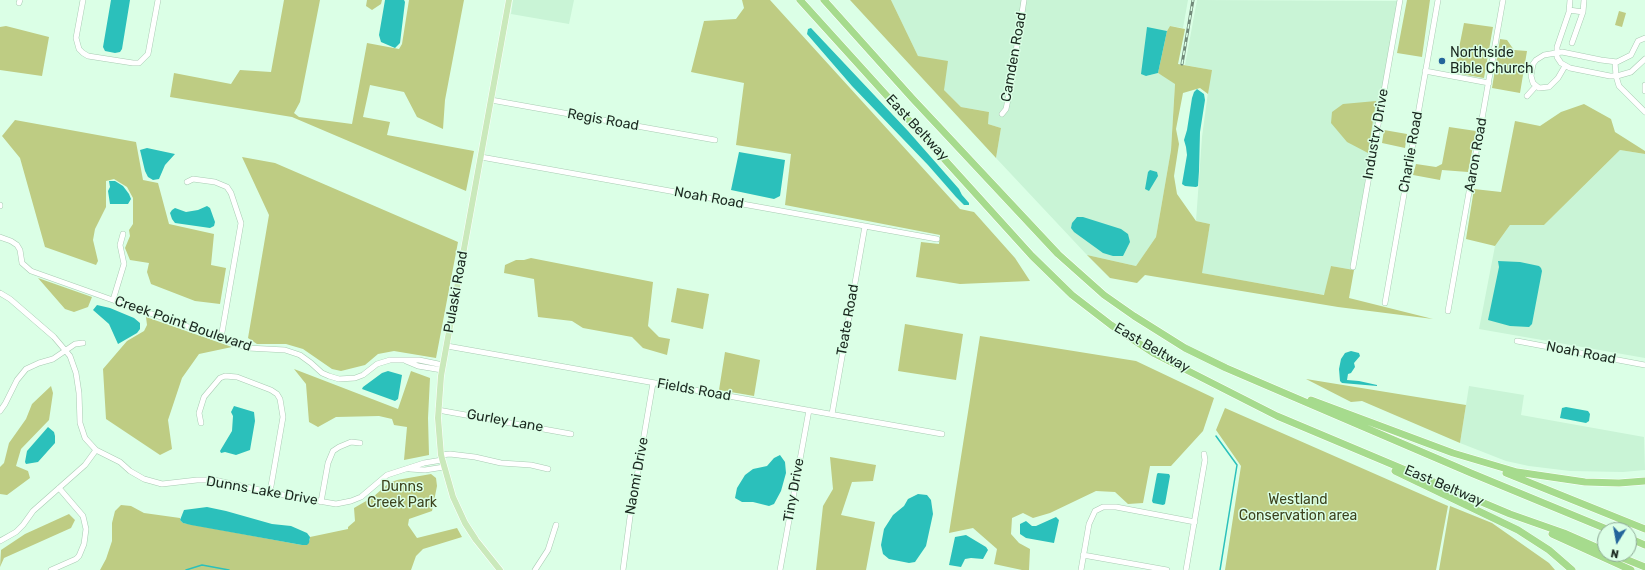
<!DOCTYPE html>
<html>
<head>
<meta charset="utf-8">
<style>
  body { margin:0 }
  #map { position:relative; width:1645px; height:570px; overflow:hidden; background:#dbffe6; font-family:Rubik,sans-serif }
  canvas { display:block }
  .north { position:absolute; left:1597px; top:522px; width:40px; height:40px; box-sizing:border-box; background:#dbffe6; border:1px solid #8ea996; border-radius:50%; rotate:191deg; font-size:11px; font-weight:700; line-height:16px; text-align:center; color:#1a281f }
  .north::after { content:''; display:block; margin:auto; width:14px; height:18px; background:#24659b; clip-path:polygon(50% 0,100% 100%,50% 72%,0 100%) }
</style>
</head>
<body>
<div id="map">
<canvas width="1645" height="570"></canvas>
<div class="north">N</div>
</div>
<script>
const context = document.querySelector('canvas').getContext('2d');
context.lineJoin = 'round';
function fillPath(path, color) { context.fillStyle = color; context.fill(path, 'evenodd'); }
const shape = rows => new Path2D(rows.map(r => 'M' + r).join(''));
function stroke(path, color, width, dash) { context.strokeStyle = color; context.lineWidth = width; context.lineCap = dash ? 'butt' : 'round'; context.setLineDash(dash || []); context.stroke(path); }
function label(font, color, halo, rows, align = 'center') {
  context.font = font + ' Rubik,sans-serif'; context.lineWidth = 3; context.setLineDash([]); context.textBaseline = 'middle'; context.strokeStyle = halo; context.fillStyle = color; for (const [text, x, y, turn = 0] of rows) {
    context.save(); context.translate(x, y); context.rotate((+turn || 0) * Math.PI / 180); context.textAlign = isNaN(turn) ? turn : align; if (halo) context.strokeText(text, 0, 0); context.fillText(text, 0, 0); context.restore();
  }
}
fillPath(shape([
  [513,0,574,0,569,24,511,14],
  [891,0,1188,0,1183,28,1170,26,1167,31,1147,28,1147,76,1158,73,1175,83,1171,150,1156,237,1136,266,1087,255,996,158,1001,128,988,124,989,112,961,107,944,90,918,56],
  [1197,0,1395,1,1402,0,1354,270,1331,266,1325,295,1201,273,1210,224,1196,221,1202,137,1211,70,1185,65],
  [1620,150,1645,154,1645,358,1479,329,1495,246,1510,225,1544,225],
  [1469,386,1524,395,1521,415,1644,437,1645,470,1623,472,1570,471,1529,466,1506,461,1460,443]
]), '#c9f4d6');
fillPath(shape([
  [284,0,320,0,300,102,294,113,299,117,352,124,367,43,399,49,402,44,409,0,464,0,445,100,443,129,417,117,404,92,370,85,363,117,390,122,387,135,474,151,466,191,292,117,170,97,174,73,231,84,240,70,271,72],
  [367,0,382,0,381,4,372,10,366,6],
  [742,0,770,0,960,209,974,212,1015,258,1030,281,960,284,916,277,921,242,939,244,940,235,785,205,791,154,736,145,744,83,691,72,704,21,736,19,744,8],
  [850,0,891,0,918,56,948,61,944,90,961,107,989,112,988,124,1001,128,996,158],
  [1407,0,1430,0,1422,57,1397,53],
  [1619,11,1626,13,1622,27,1615,25],
  [1464,23,1493,27,1484,78,1454,73],
  [6,26,49,37,42,76,0,70,0,27],
  [1170,26,1185,29,1178,64,1212,70,1208,94,1200,88,1183,93,1176,129,1179,144,1174,176,1177,194,1196,221,1210,224,1202,273,1324,295,1331,266,1354,270,1349,298,1433,319,1338,307,1145,275,1137,283,1110,278,1087,255,1136,266,1156,237,1171,150,1175,84,1158,73,1167,31],
  [1500,39,1507,40,1514,50,1527,51,1520,93,1492,88],
  [1376,101,1368,153,1347,142,1331,123,1332,112,1343,104],
  [1584,104,1611,119,1615,132,1645,151,1645,154,1620,150,1544,225,1510,225,1495,246,1466,239,1474,189,1501,192,1515,121,1540,126,1561,112],
  [15,120,136,142,143,180,158,183,169,224,214,234,211,265,226,268,220,304,195,301,151,284,147,272,149,263,130,260,125,248,130,236,129,230,133,224,133,198,127,187,114,179,106,181,106,207,95,229,93,240,98,261,96,265,45,247,20,158,2,136],
  [1449,127,1476,131,1468,172,1442,170,1440,180,1413,175,1416,164,1436,167,1442,164],
  [1384,130,1407,134,1405,148,1382,143],
  [242,157,275,163,458,242,436,358,394,351,378,354,365,365,341,371,332,369,303,349,286,344,257,344,248,338,269,215],
  [531,258,653,282,648,326,659,337,670,339,667,355,643,348,632,337,583,328,572,321,538,317,534,279,504,273,505,265,516,260,524,260],
  [38,278,92,297,88,307,74,312,65,309],
  [677,288,709,294,703,329,671,322],
  [146,317,232,347,199,354,182,378,168,420,172,449,160,455,106,419,103,369,127,341,144,331,147,325],
  [905,324,963,334,956,380,898,371],
  [980,336,1136,361,1214,398,1203,431,1171,466,1150,466,1143,503,1128,504,1115,492,1096,491,1050,513,1033,518,1023,513,1012,518,1011,534,1019,543,1030,549,1029,570,1022,570,994,564,997,549,973,528,949,533],
  [725,352,760,360,754,396,719,390],
  [294,369,398,409,411,371,430,378,428,418,429,455,404,460,407,427,394,425,392,419,379,416,336,417,318,427,309,422,306,384],
  [1306,379,1466,405,1460,443,1362,401,1351,402],
  [51,386,53,393,49,420,21,449,16,466,28,471,30,478,7,495,0,494,0,467,4,463,9,443,26,419,32,404],
  [1225,408,1448,506,1436,570,1225,570,1241,466,1216,430],
  [830,457,876,465,873,481,852,482,841,515,875,522,866,570,816,570,823,506,833,489],
  [431,474,436,478,437,486,432,511,409,519,408,525,417,538,457,528,462,537,423,549,416,556,411,570,100,570,106,559,112,541,112,523,115,511,121,505,131,506,144,513,180,518,180,520,183,523,302,545,310,540,310,537,348,529,348,527,355,521,354,508,373,497,389,483,397,480],
  [1450,506,1492,523,1549,563,1555,570,1439,570],
  [69,514,75,520,71,528,4,558,0,567,1,550,25,534]
]), '#becc83');
fillPath(shape([
  [111,0,130,0,122,49,120,52,115,53,105,51,103,47],
  [385,0,404,0,405,2,400,43,395,48,381,42,379,35],
  [1147,27,1167,31,1158,73,1146,76,1141,74],
  [811,28,908,131,959,189,962,195,969,203,969,205,964,205,956,197,928,165,852,86,807,34,808,29],
  [1197,89,1204,94,1205,100,1200,132,1199,171,1198,186,1196,187,1185,186,1182,184,1187,155,1186,147,1184,140,1187,130,1192,98,1194,92],
  [147,148,175,154,165,165,159,179,153,180,148,177,145,171,140,150],
  [739,152,785,160,780,196,774,199,731,190],
  [1150,170,1157,172,1158,176,1149,191,1145,189,1148,172],
  [109,181,115,181,123,186,129,194,131,199,128,204,110,204,108,191,110,187],
  [207,206,210,208,215,222,214,226,210,228,175,223,172,219,170,213,172,210,175,208,186,212,198,210],
  [1077,217,1083,217,1121,229,1128,234,1130,242,1123,256,1113,256,1103,253,1074,232,1071,228,1072,223],
  [1498,261,1520,262,1539,266,1541,268,1542,271,1532,324,1529,327,1510,326,1488,320,1499,267],
  [97,305,110,308,134,318,140,323,140,329,137,333,118,344,109,324,93,310],
  [1351,351,1359,353,1360,356,1354,363,1355,367,1351,373,1348,374,1347,380,1359,381,1377,385,1377,386,1342,383,1340,381,1339,369,1341,359,1345,353],
  [388,371,402,375,398,399,395,401,362,389,363,387,382,373],
  [234,406,254,412,255,421,250,450,236,455,225,452,221,453,220,451,232,431,233,416,231,412],
  [1566,407,1588,411,1590,414,1589,421,1586,423,1560,418,1562,408],
  [48,427,54,432,55,436,55,443,38,462,26,464,25,462,27,451],
  [780,455,785,462,786,473,781,491,774,504,769,506,753,502,742,502,735,498,737,488,745,475,753,469,767,466,774,458],
  [1158,473,1169,474,1170,476,1165,504,1163,505,1153,503,1152,501,1157,474],
  [918,494,927,495,931,500,933,514,926,546,915,562,909,563,889,559,883,554,881,545,884,529,893,515,904,506,908,499],
  [207,507,226,511,272,524,291,526,307,533,310,537,309,543,307,545,302,545,191,525,183,523,180,520,184,510],
  [1056,517,1059,520,1054,543,1026,538,1020,534,1020,524,1026,521,1032,526,1036,526],
  [966,535,986,547,988,550,983,559,971,558,965,559,961,567,949,565,955,537]
]), '#2bc0bb');
stroke(shape([
  [1216,436,1237,465,1220,570],
  [186,570,202,565,229,570]
]), '#2bc0bb', 1.5);
const minor = shape([
  [83,0,76,38,79,49,83,53,88,56,133,63,139,63,148,54,158,0],
  [1570,0,1569,12,1557,47,1557,57,1561,63,1570,68,1610,76,1617,76,1631,72,1645,59],
  [19,3,20,0],
  [1569,10,1583,12],
  [1572,43,1583,12,1584,0],
  [1615,62,1616,76,1619,86,1645,112],
  [1565,66,1558,78,1549,87,1539,88,1533,83,1531,76,1533,64,1536,60,1544,55,1562,52,1601,60,1617,62,1631,55,1638,41,1645,38],
  [1425,71,1489,83],
  [1645,85,1645,91],
  [1527,96,1536,86],
  [491,100,715,140],
  [1002,114,1006,109,1010,90,1024,0],
  [481,157,937,239],
  [187,182,193,179,215,182,227,187,231,193,241,223,221,338],
  [0,205,0,206],
  [0,237,11,241,17,245,20,250,22,263,31,271,248,348,285,350,300,355,311,363,322,373,329,376,339,379,355,378,363,375,377,364,390,360,419,360,443,365],
  [1353,267,1400,0],
  [0,293,10,299,54,337,70,356,76,373,79,393,80,423,85,438,96,450,120,462,130,471,144,479,162,484,197,480,214,480,278,494,336,504,351,501,361,497,387,475,424,463,442,460],
  [113,300,124,264,120,245,123,234],
  [1385,303,1438,0],
  [1448,311,1503,0],
  [1517,341,1645,365],
  [447,346,942,434],
  [406,361,418,366,442,370],
  [438,410,571,434],
  [0,411,5,404,17,380,26,369,39,363,53,359,75,344,83,343],
  [832,414,865,226],
  [201,423,199,413,204,397,220,378,225,376,237,377,271,390,277,394,280,399,283,417,270,492],
  [441,455,450,454,475,457,501,463,531,465,548,469],
  [410,469,425,470,444,467],
  [321,502,328,463,333,451,339,447,351,442,360,443],
  [0,541,16,532,23,525,33,511,85,465,96,450],
  [1083,555,1167,570],
  [51,570,76,559,79,556,84,544,86,529,83,516,59,488],
  [535,570,548,550,556,525],
  [623,570,630,517,653,383],
  [780,570,809,410],
  [1081,570,1089,524,1095,511,1103,507,1116,507,1195,522],
  [1186,570,1205,460,1204,454]
]);
const major = shape([
  [500,570,476,540,465,523,453,497,441,455,438,418,441,376,509,0]
]);
const highway = shape([
  [800,0,1032,256,1072,295,1111,325,1155,354,1277,416,1510,514,1564,533,1605,551],
  [824,0,912,98,1058,254,1104,295,1134,316,1185,348,1226,368,1471,473,1609,530],
  [1311,400,1453,453,1517,472,1585,482,1619,483,1645,481],
  [1395,471,1518,530,1549,550,1572,570],
  [1506,473,1645,529],
  [1552,534,1631,570],
  [1629,538,1645,545],
  [1613,554,1645,567]
]);
stroke(minor, '#a9cbb3', 6);
stroke(major, '#fff', 7);
stroke(highway, '#fff', 8);
stroke(minor, '#fff', 5);
stroke(major, '#cae9bb', 6);
stroke(highway, '#a6db8d', 7);
const rail = shape([
  [1182,64,1193,0]
]);
stroke(rail, '#718979', 3);
stroke(rail, '#dbffe6', 1.5, [4.5]);
for (const [x, y, r, color] of [
  [1442,61,4,"#24659b"]
]) { const dot = new Path2D(); dot.arc(x, y, r, 0, 2 * Math.PI); context.fillStyle = color; context.fill(dot); stroke(dot, '#dbffe6', 1.5); }
label('14px', '#1a281f', '#dbffe6', [
  ["Northside",1450,53],
  ["Bible Church",1450,69]
], 'left');
label('14px', '#1a281f', '#dbffe6', [
  ["Camden Road",1014,57,-80],
  ["Regis Road",603,120,10],
  ["East Beltway",917,128,47],
  ["Industry Drive",1376,134,-80],
  ["Charlie Road",1411,152,-80],
  ["Aaron Road",1476,155,-80],
  ["Noah Road",709,198,10],
  ["Pulaski Road",456,292,-80],
  ["Teate Road",848,320,-80],
  ["Creek Point Boulevard",183,324,19],
  ["East Beltway",1152,348,30],
  ["Noah Road",1581,353,11],
  ["Fields Road",694,390,10],
  ["Gurley Lane",505,421,10],
  ["Naomi Drive",637,476,-80],
  ["East Beltway",1444,486,23],
  ["Tiny Drive",794,490,-80],
  ["Dunns Lake Drive",262,491,10]
]);
label('14px', '#3c421c', '#dbffe6', [
  ["Dunns",402,487],
  ["Creek Park",402,503],
  ["Westland",1298,500],
  ["Conservation area",1298,516]
]);
</script>
</body>
</html>
